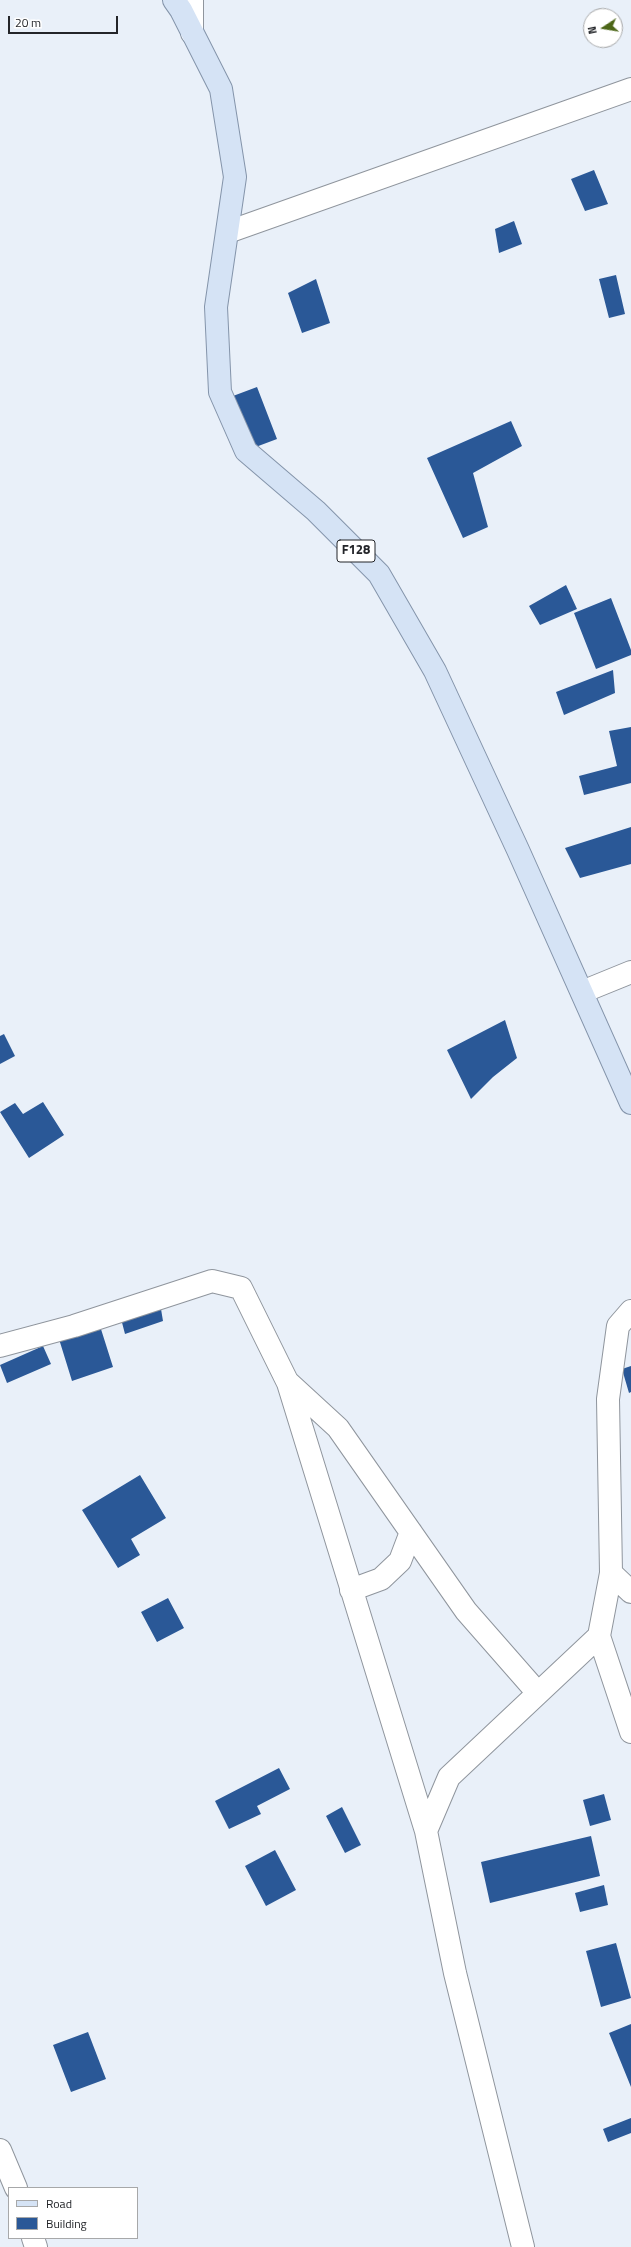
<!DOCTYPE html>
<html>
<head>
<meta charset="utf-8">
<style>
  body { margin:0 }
  #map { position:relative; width:631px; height:2247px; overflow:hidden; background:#e9f0f9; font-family:"Titillium Web",sans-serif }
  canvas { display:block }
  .legend { position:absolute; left:8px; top:2187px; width:130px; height:52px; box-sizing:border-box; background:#fff; border:1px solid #a7a8a9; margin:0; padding:5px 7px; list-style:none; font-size:12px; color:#232529 }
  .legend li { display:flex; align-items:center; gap:8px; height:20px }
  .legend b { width:20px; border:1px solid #a7a8a9 }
  .north { position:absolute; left:583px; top:8px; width:40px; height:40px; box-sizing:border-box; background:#fff; border:1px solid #a7a8a9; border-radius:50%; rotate:258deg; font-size:11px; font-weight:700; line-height:16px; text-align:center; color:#232529 }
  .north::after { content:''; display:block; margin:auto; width:14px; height:18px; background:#4c6618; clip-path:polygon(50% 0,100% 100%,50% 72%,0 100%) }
  .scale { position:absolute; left:8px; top:16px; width:110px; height:18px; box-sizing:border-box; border:2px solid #232529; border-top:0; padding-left:5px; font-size:12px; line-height:14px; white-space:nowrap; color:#232529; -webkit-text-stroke:3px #fff; paint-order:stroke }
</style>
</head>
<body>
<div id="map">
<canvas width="631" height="2247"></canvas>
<ul class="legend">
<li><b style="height:5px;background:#d5e3f5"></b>Road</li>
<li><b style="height:11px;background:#2a5897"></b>Building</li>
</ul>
<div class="north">N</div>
<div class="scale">20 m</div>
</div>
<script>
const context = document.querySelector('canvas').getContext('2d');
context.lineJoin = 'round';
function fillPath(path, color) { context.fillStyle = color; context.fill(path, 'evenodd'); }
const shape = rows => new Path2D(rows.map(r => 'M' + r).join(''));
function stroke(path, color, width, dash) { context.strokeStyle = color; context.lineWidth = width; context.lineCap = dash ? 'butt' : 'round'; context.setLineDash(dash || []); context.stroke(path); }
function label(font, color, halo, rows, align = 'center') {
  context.font = font + ' "Titillium Web",sans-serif'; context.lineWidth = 4; context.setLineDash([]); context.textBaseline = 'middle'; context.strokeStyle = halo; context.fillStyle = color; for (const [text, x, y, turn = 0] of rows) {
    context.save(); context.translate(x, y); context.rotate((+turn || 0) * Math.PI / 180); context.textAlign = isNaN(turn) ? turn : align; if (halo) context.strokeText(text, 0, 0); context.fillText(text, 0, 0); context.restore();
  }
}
fillPath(shape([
  [594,170,608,204,585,211,571,179],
  [514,221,522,244,499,253,495,229],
  [616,275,625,314,609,318,599,279],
  [316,279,330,323,302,333,288,293],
  [257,387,277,439,253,448,233,396],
  [511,421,522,446,473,473,488,527,463,538,427,458],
  [566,585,577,609,540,625,529,606],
  [611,598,631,650,631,655,596,669,574,613],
  [613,670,615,693,564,715,556,692],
  [631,727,631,783,584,795,579,776,617,766,609,731],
  [631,827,631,864,580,878,565,848],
  [505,1020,517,1058,493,1077,471,1099,447,1050],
  [4,1034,15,1056,0,1064,0,1036],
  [43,1102,64,1135,29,1158,0,1112,15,1103,23,1114],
  [159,1297,163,1321,125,1334,119,1311],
  [100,1326,113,1367,72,1381,59,1339],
  [43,1346,51,1364,7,1383,0,1365],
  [631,1366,631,1392,629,1393,622,1369],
  [140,1475,166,1518,131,1539,140,1555,118,1568,82,1510],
  [168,1598,184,1628,157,1642,141,1612],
  [279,1768,290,1789,257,1806,261,1814,229,1829,215,1801],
  [604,1794,611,1820,590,1826,583,1800],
  [342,1807,361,1845,345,1853,326,1816],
  [591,1836,600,1876,490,1903,481,1862],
  [275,1850,296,1890,266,1906,245,1866],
  [604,1885,608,1905,580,1912,575,1893],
  [616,1943,631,1998,601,2007,586,1951],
  [631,2024,631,2087,609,2033],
  [88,2032,106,2079,71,2092,53,2045],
  [631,2118,631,2133,608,2142,603,2129]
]), '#2a5897');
const minor = shape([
  [192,33,192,0],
  [228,232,631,89],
  [582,992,631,972],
  [631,1311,618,1326,608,1399,611,1573,599,1636,631,1732],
  [0,1346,74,1326,212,1281,241,1288,288,1383,426,1831],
  [289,1383,338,1428,466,1611,537,1692],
  [611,1573,631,1592],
  [351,1590,381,1579,400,1561,411,1532],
  [0,2150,16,2188],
  [33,2238,36,2247],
  [523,2247,455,1973,426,1831,449,1777,599,1636]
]);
const primary = shape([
  [174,0,181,10,221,89,235,177,216,307,220,392,246,451,316,511,379,574,435,671,518,850,631,1103]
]);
stroke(minor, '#8f959d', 24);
stroke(primary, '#8494aa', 24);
stroke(minor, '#fff', 22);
stroke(primary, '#d5e3f5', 22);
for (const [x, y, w] of [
  [356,551,38]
]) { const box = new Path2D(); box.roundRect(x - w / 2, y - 11, w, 22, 3); context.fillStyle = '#fff'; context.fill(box); stroke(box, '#232529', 1); }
label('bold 13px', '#232529', null, [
  ["F128",356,551]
]);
</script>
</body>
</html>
